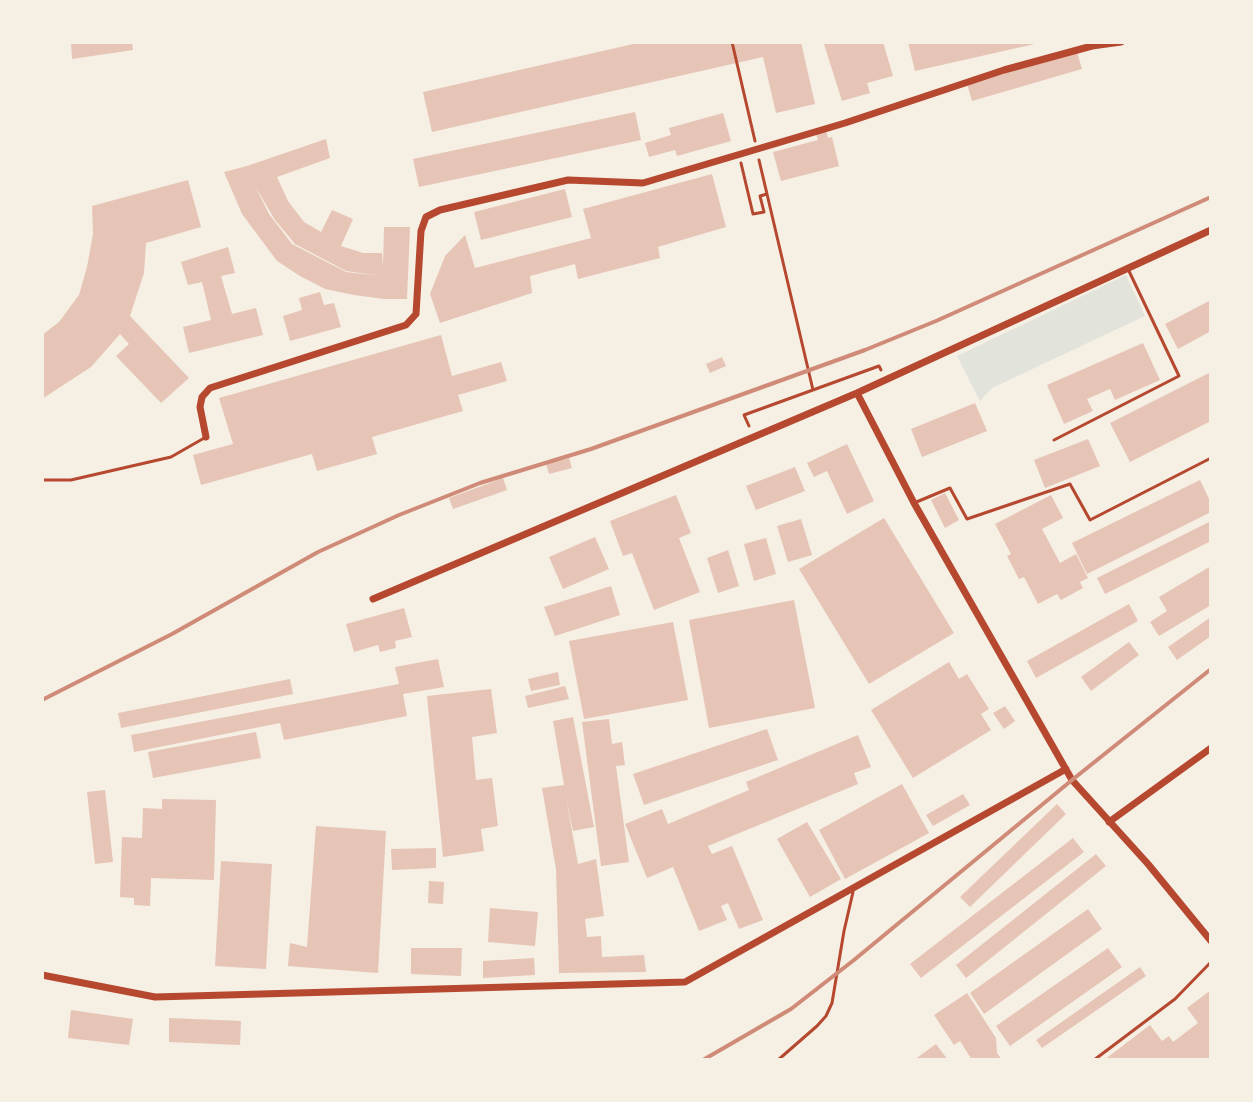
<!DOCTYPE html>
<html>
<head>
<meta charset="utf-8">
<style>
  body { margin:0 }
  #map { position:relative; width:1253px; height:1102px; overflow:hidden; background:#f6efe4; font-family:"PT Sans",sans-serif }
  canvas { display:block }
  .frame { position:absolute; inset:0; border:44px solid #f6efe4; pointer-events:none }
</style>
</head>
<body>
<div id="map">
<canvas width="1253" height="1102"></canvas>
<div class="frame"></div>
</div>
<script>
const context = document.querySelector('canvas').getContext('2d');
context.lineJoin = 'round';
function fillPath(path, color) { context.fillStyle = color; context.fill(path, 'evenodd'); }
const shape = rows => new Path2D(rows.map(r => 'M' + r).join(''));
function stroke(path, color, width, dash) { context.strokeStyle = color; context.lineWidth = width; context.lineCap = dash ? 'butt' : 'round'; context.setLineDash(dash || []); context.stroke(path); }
fillPath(shape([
  [1126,275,1145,316,992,388,980,401,957,356]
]), '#e2e4dc');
fillPath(shape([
  [71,42,132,42,133,50,72,59],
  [642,42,801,42,815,104,776,113,763,57,432,132,423,92],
  [831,42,883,42,893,76,867,83,870,93,842,101,824,44],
  [908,42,1039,42,1039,43,915,71],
  [1077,52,1082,69,972,101,967,84],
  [635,112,641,140,419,187,413,159],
  [723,113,731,141,677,156,675,150,649,157,645,143,671,135,669,128],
  [826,131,828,138,832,137,839,166,781,181,773,152,818,140,816,134],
  [326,139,330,158,277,177,288,201,304,222,321,232,332,210,353,219,341,246,363,253,382,253,383,267,384,227,410,227,407,299,384,299,354,295,325,289,300,276,277,261,242,214,224,172,247,166],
  [255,186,275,220,295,244,346,271,382,276,346,272,292,244,269,214],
  [712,174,726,227,658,247,660,258,578,279,575,264,530,276,532,293,440,323,430,294,445,256,465,235,475,268,591,238,583,209],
  [188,180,201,227,146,243,144,273,130,316,189,378,161,403,116,356,129,344,120,334,91,367,42,399,42,335,59,322,79,295,87,267,93,234,92,206],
  [565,189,572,217,481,240,474,212],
  [228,247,235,273,221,276,232,314,256,308,263,335,189,353,183,327,211,320,202,282,188,285,181,262],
  [320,292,324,305,334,303,341,327,290,341,283,316,302,310,299,298],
  [1211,300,1211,331,1178,349,1165,324],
  [441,335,452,376,501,362,507,381,458,395,463,411,372,437,377,454,317,471,312,454,201,485,193,455,233,444,219,398],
  [1143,343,1160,380,1115,400,1110,389,1087,399,1093,411,1064,424,1047,385],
  [722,357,726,366,710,373,706,364],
  [1211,372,1211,421,1130,462,1110,423],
  [975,403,987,431,922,457,911,429],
  [1088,439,1100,466,1045,488,1034,460],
  [847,444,874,501,847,514,827,471,814,477,807,463],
  [569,458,572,468,549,474,546,464],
  [795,467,805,491,756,510,746,486],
  [503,478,507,490,453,509,449,498],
  [1200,480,1211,503,1211,512,1087,574,1072,543],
  [945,493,959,520,945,528,931,500],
  [676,495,691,533,679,538,700,592,654,610,632,553,623,556,610,521],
  [1051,495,1063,518,1042,529,1060,563,1076,554,1088,578,1080,582,1083,588,1061,600,1057,594,1038,604,1024,577,1019,579,1007,556,1011,554,995,524],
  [884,518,954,633,869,684,799,569],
  [801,519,812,555,788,562,777,526],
  [1211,521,1211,541,1105,594,1097,578],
  [595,537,609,569,563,589,549,557],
  [766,538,776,574,754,581,744,544],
  [728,550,739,586,718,593,707,558],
  [1211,566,1211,605,1159,636,1150,622,1167,611,1159,597],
  [611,586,620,615,555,636,544,607],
  [794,600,815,708,709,728,689,620],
  [1129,604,1138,621,1036,678,1027,661],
  [404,608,412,637,395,641,396,648,380,652,378,645,354,652,346,624],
  [1211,617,1211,636,1177,660,1168,647],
  [673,622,688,700,584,719,569,641],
  [1129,642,1139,655,1091,691,1081,677],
  [438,659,444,687,403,694,407,716,284,740,280,723,134,752,131,735,399,684,395,667],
  [949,662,959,679,967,674,989,709,981,714,991,730,913,778,871,710],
  [558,672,560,685,531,691,528,679],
  [290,679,293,694,121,728,118,713],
  [565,686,569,699,528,708,525,696],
  [491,689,497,733,472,737,476,780,492,778,498,826,481,829,484,851,443,857,427,696],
  [1005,706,1015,721,1004,729,993,713],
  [573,717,594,827,573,831,566,798,578,864,596,859,604,916,585,919,587,937,601,936,602,957,644,955,646,972,559,973,556,869,542,788,564,785,553,721],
  [609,719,612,744,622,742,625,765,616,766,629,862,601,866,582,722],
  [767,729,778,760,644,805,633,774],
  [256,732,261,758,153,778,148,752],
  [858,735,871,767,854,773,858,784,708,846,712,854,732,846,763,920,739,929,728,903,721,906,727,920,699,931,673,867,647,878,625,824,662,809,668,824,749,790,746,782],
  [902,784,929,833,845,879,819,830],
  [105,790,113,862,95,864,87,792],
  [963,794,970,805,933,826,926,815],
  [162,799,216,800,214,880,151,878,150,906,134,905,134,898,120,897,122,837,142,838,143,808,162,809],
  [1057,804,1066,814,970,907,960,897],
  [807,822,841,879,810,897,777,839],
  [316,826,386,831,378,973,288,966,290,943,307,947],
  [1073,838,1084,852,921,978,910,964],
  [436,848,436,868,392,870,391,849],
  [1096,854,1106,866,966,978,956,965],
  [221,861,272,864,266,969,215,966],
  [429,881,444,882,443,904,428,903],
  [490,908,538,912,535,946,488,942],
  [1088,909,1102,929,984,1014,970,993],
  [411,948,462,948,461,976,411,974],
  [1108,948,1122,967,1010,1046,996,1026],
  [534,958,535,975,483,978,483,961],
  [1140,967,1146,976,1042,1048,1036,1040],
  [1211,990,1211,1060,1104,1060,1150,1025,1162,1041,1169,1036,1173,1042,1198,1023,1187,1008],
  [967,993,996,1038,997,1053,1002,1060,972,1060,960,1041,954,1045,934,1015],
  [71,1010,133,1019,129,1045,68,1038],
  [169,1018,241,1021,240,1045,169,1042],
  [936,1044,948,1060,914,1060]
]), '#e6c5b7');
stroke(shape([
  [732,42,755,141],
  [759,160,813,390],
  [741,163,753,214,764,212,760,196,767,194],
  [749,426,744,415,879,366,881,370]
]), '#b5482f', 3);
stroke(shape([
  [1054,440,1179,376,1128,269],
  [42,480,71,480,171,457,206,437],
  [914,503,950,488,967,519,1070,484,1090,520,1211,458],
  [778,1060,817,1026,826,1016,832,1003,844,931,853,892],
  [1094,1060,1175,999,1211,962]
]), '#b5482f', 3);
stroke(shape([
  [857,393,914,503,1072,780,1148,864,1211,941],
  [206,437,200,407,202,397,210,388,406,325,416,314,421,231,426,217,440,210,568,180,643,183,845,123,1004,70,1092,46,1121,42],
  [373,599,857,393,1211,230],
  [1109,822,1211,748],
  [42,975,155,997,685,982,1066,769]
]), '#b5482f', 7);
stroke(shape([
  [42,700,172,634,318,552,399,515,480,483,591,449,865,350,936,321,1211,197],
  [703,1060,791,1009,854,960,1072,780,1211,669]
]), '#cf8b77', 4);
</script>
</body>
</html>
